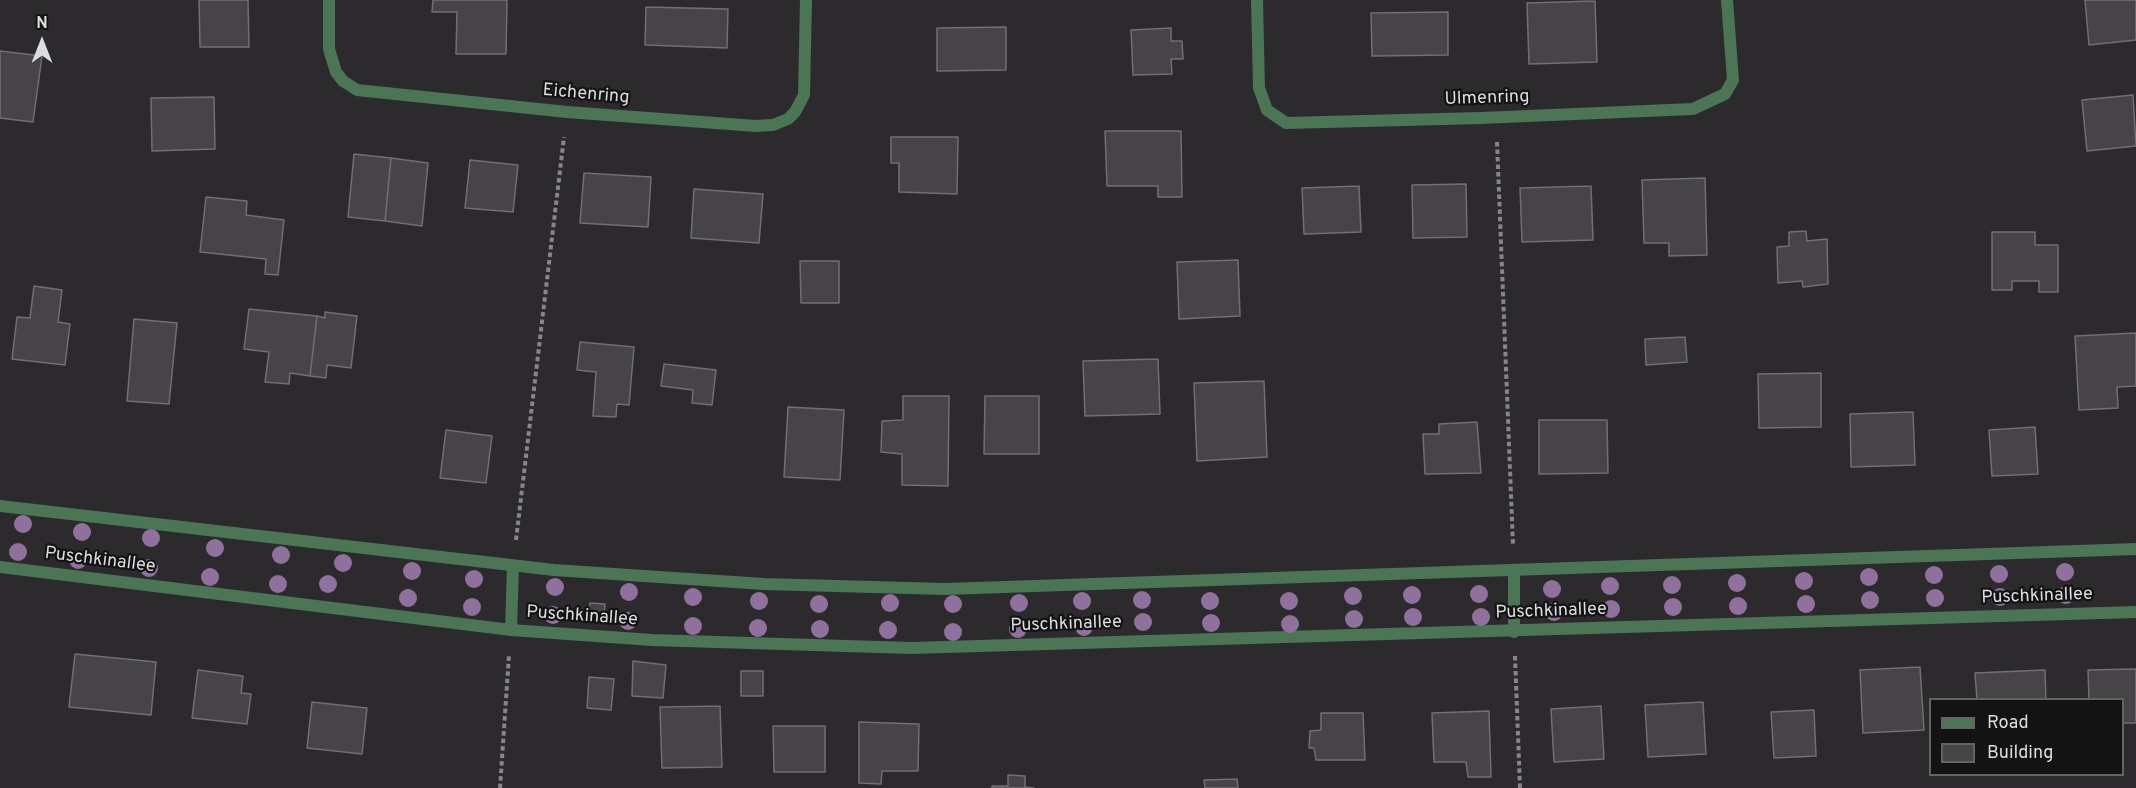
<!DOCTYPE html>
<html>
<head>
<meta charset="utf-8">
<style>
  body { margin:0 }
  #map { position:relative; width:2136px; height:788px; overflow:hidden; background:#2c2a2d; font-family:Overpass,sans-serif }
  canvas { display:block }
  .legend { position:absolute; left:1929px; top:698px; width:195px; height:78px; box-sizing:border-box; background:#141314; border:2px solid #646365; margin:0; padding:8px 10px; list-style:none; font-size:18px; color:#dddcde }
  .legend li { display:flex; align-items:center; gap:12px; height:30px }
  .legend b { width:30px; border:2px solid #646365 }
  .north { position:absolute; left:12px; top:12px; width:60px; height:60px; -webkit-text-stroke:4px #141314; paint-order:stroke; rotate:0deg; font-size:16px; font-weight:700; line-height:24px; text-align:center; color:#dddcde }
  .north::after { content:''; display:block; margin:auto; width:21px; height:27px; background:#dddcde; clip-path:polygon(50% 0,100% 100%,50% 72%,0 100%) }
</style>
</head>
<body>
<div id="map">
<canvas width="2136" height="788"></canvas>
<ul class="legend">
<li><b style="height:8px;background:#4b7555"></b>Road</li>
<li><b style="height:16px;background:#474448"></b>Building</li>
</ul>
<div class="north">N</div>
</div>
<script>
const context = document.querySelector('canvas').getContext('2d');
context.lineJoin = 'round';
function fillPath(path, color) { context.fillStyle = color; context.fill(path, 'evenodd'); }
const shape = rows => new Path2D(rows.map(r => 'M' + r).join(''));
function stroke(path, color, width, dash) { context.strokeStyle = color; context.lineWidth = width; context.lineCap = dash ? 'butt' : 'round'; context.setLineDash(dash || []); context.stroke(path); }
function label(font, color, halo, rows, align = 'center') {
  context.font = font + ' Overpass,sans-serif'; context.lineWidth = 4.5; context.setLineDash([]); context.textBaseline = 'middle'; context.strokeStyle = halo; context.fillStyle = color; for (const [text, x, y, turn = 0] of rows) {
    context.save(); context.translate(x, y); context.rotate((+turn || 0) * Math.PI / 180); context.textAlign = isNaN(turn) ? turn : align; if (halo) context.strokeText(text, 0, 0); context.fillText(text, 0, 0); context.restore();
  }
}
const building = shape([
  [199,0,248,0,249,47,200,47,199,0],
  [433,0,507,0,506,54,456,54,457,12,432,12,433,0],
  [2085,0,2136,0,2136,40,2089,45,2085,0],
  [1595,1,1597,62,1529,64,1527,3,1595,1],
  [646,7,728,9,727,48,645,45,646,7],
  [1448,12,1448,55,1372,56,1371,13,1448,12],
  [1006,27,1006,70,937,71,937,28,1006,27],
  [1171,28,1171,41,1182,41,1183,59,1171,59,1172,74,1133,75,1131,30,1171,28],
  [0,51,42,56,33,122,0,118,0,51],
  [2133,95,2136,146,2087,151,2082,100,2133,95],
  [214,97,215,149,152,151,151,98,214,97],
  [1105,131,1181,131,1182,197,1158,197,1158,186,1107,186,1105,131],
  [891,137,958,137,957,194,899,192,899,163,891,163,891,137],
  [354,154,391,158,385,221,348,217,354,154],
  [391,158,428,163,422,226,385,221,391,158],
  [470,160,518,165,513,212,465,208,470,160],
  [584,173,651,177,648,227,580,223,584,173],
  [1705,178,1707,255,1669,256,1669,243,1644,243,1642,180,1705,178],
  [1466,184,1467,237,1413,238,1412,185,1466,184],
  [1359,186,1361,232,1304,234,1302,188,1359,186],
  [1591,186,1593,240,1522,242,1520,188,1591,186],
  [694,189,763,194,759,243,691,238,694,189],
  [206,197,247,201,246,215,284,220,278,275,265,274,266,259,200,252,206,197],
  [1806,231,1807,241,1827,239,1828,284,1803,287,1802,281,1778,283,1777,247,1789,246,1789,232,1806,231],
  [1992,232,2035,232,2035,245,2058,245,2058,292,2039,292,2039,281,2012,281,2012,290,1992,290,1992,232],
  [1238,260,1240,316,1179,319,1177,262,1238,260],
  [800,261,839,261,839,303,801,303,800,261],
  [34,286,62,290,58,322,70,324,65,365,12,359,17,317,30,318,34,286],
  [249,309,317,316,310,376,290,373,289,384,265,382,269,352,244,349,249,309],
  [325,312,357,316,351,368,327,365,326,378,310,376,317,316,325,318,325,312],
  [134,319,177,323,169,404,127,401,134,319],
  [2136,333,2136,386,2117,387,2118,408,2079,410,2075,336,2136,333],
  [1685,337,1687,362,1646,365,1645,339,1685,337],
  [580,342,634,347,629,405,617,404,616,417,593,416,596,372,577,370,580,342],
  [1158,359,1160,414,1085,416,1083,361,1158,359],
  [664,364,716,370,712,405,692,403,693,390,661,386,664,364],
  [1821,373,1821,427,1759,428,1758,374,1821,373],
  [1264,381,1267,457,1197,461,1194,383,1264,381],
  [903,396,949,396,948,486,902,485,902,454,881,452,882,421,903,420,903,396],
  [985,396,1039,396,1039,454,984,454,985,396],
  [788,407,844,410,840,480,784,477,788,407],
  [1913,412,1915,465,1851,467,1850,414,1913,412],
  [1539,420,1607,420,1608,473,1539,474,1539,420],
  [1477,422,1481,473,1425,474,1423,434,1439,434,1439,424,1477,422],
  [2035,427,2038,474,1992,476,1989,430,2035,427],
  [446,430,492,436,486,483,440,478,446,430],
  [590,603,605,604,604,615,588,613,590,603],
  [75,654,156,662,151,715,69,707,75,654],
  [633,661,666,665,663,698,632,696,633,661],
  [1920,667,1924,730,1863,733,1860,670,1920,667],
  [2136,669,2136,723,2122,723,2122,700,2089,700,2088,670,2136,669],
  [198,670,243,676,241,693,251,694,247,724,192,718,198,670],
  [2045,670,2046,700,1977,700,1975,673,2045,670],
  [741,671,763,671,763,696,741,696,741,671],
  [589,677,614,679,611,710,587,708,589,677],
  [312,702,367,708,362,754,307,748,312,702],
  [1703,702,1706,754,1648,757,1645,705,1703,702],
  [720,706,722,767,662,768,660,707,720,706],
  [1601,706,1604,759,1554,762,1551,709,1601,706],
  [1814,710,1816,756,1774,758,1771,712,1814,710],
  [1489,711,1491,777,1468,777,1466,762,1434,762,1432,713,1489,711],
  [1321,713,1363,713,1365,760,1316,760,1314,748,1309,748,1310,731,1321,730,1321,713],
  [859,722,919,724,918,771,882,771,881,784,859,783,859,722],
  [773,726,825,726,825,772,774,772,773,726],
  [1008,775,1025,776,1025,787,1034,788,992,788,992,786,1008,786,1008,775],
  [1237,779,1238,788,1205,788,1204,780,1237,779]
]);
fillPath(building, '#474448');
stroke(building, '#726f73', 1.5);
stroke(shape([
  [1497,142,1513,545],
  [516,540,564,137],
  [1515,656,1520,788],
  [500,788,509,655]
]), '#878588', 4, [4.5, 3]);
stroke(shape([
  [1514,571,1514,632],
  [511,630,513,566]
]), '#4b7555', 12);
stroke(shape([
  [329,0,329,49,336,72,343,81,357,90,567,112,756,126,773,125,788,119,795,112,804,95,806,0],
  [1257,0,1259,88,1267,110,1286,123,1481,118,1693,109,1725,94,1733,80,1727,0],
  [0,506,554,570,764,584,945,589,2136,549],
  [0,567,511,630,652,640,911,648,2136,612]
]), '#4b7555', 12);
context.fillStyle = '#90719e';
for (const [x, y] of [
  [23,524],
  [82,532],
  [151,538],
  [215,548],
  [18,552],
  [281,555],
  [78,560],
  [343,563],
  [149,568],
  [412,571],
  [2065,572],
  [1999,574],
  [1934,575],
  [210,577],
  [1869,577],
  [474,579],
  [1804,581],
  [1737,583],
  [278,584],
  [328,584],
  [1672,585],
  [1610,586],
  [555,587],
  [1552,589],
  [629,592],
  [1479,594],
  [1412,595],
  [2066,595],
  [1353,596],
  [693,597],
  [2000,597],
  [408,598],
  [1935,598],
  [1142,600],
  [1870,600],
  [759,601],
  [1082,601],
  [1210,601],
  [1289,601],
  [890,603],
  [1019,603],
  [819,604],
  [953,604],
  [1806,604],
  [1738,606],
  [472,607],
  [1673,607],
  [1611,609],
  [1554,612],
  [553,615],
  [1413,617],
  [1481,617],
  [1354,619],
  [628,621],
  [1143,622],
  [1211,623],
  [1290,624],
  [693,626],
  [1084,627],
  [758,628],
  [820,629],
  [1018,629],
  [888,630],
  [953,632]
]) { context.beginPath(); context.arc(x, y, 9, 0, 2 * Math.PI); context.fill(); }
label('18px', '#dddcde', '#141314', [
  ["Eichenring",586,95,5],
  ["Ulmenring",1487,99,-2],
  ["Puschkinallee",100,561,7],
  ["Puschkinallee",2037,597,-2],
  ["Puschkinallee",1551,612,-2],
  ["Puschkinallee",582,617,4],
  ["Puschkinallee",1066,625,-2]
]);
</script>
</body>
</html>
